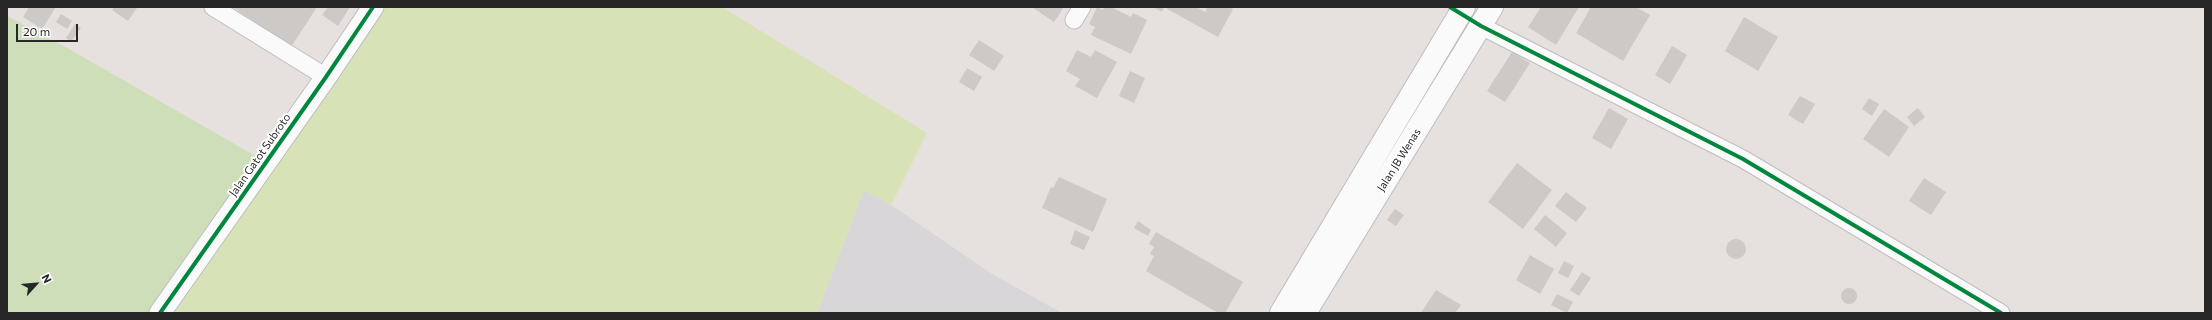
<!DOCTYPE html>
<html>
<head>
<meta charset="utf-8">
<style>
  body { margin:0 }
  #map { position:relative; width:2212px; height:320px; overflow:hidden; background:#e6e1de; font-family:Commissioner,sans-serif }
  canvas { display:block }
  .frame { position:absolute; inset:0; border:8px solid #272727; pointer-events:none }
  .north { position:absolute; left:16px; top:264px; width:40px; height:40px; -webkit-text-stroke:3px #fff; paint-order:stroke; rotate:63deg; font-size:11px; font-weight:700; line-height:16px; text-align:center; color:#272727 }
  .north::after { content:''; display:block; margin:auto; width:14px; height:18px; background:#272727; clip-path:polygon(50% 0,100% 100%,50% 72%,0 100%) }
  .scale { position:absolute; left:16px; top:24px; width:62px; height:18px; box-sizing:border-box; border:2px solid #272727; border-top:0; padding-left:5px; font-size:12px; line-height:14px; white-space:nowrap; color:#272727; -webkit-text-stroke:3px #fff; paint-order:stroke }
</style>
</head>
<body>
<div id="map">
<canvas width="2212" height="320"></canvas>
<div class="frame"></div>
<div class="north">N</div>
<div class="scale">20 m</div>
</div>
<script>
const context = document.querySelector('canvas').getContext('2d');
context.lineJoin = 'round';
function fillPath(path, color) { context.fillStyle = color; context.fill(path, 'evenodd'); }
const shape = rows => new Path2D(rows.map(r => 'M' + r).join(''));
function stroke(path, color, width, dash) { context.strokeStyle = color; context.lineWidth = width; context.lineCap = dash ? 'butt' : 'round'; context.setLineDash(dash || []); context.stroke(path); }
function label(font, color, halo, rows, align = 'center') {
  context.font = font + ' Commissioner,sans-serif'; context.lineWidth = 4; context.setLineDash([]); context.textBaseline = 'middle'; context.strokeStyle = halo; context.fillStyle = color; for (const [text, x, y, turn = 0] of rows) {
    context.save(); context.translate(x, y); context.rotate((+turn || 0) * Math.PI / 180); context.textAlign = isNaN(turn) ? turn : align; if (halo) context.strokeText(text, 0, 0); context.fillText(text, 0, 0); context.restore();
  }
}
fillPath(shape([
  [864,190,891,205,992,274,1062,313,817,313]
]), '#d9d6d9');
fillPath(shape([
  [7,16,69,49,266,162,151,313,7,313]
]), '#cedeb9');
fillPath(shape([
  [373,7,722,7,927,133,891,205,864,190,817,313,160,313]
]), '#d8e2b7');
fillPath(shape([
  [29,7,56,7,42,29,23,17],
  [114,7,135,7,137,8,128,21,112,10],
  [233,7,317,7,291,47],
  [328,7,350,7,338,26,322,15],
  [1032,7,1064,7,1054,22],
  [1097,7,1103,10,1104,7,1111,7,1131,17,1133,13,1147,20,1131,54,1091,35,1095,27,1089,24],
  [1153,7,1164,7,1162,12],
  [1168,7,1196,7,1205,12,1208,7,1229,7,1233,9,1218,37,1167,9],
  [1541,7,1579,7,1556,45,1528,27],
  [1591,7,1636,7,1650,15,1623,61,1576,33],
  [61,14,72,21,67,29,56,22],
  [1744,17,1778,37,1758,71,1725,51],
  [75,24,81,28,71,42,66,38],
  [979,40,1004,56,994,71,969,55],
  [1672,46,1687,55,1670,84,1655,75],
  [1077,50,1091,57,1095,50,1117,62,1097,98,1075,86,1080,79,1066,71],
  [1512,52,1530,63,1505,102,1487,91],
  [967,68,982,77,974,91,959,82],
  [1130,71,1145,78,1134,103,1119,96],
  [1800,96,1815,104,1803,124,1788,115],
  [1869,98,1879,104,1872,116,1862,109],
  [1609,108,1628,119,1611,149,1592,138],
  [1918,108,1925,117,1914,126,1907,117],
  [1884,109,1909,127,1889,157,1863,139],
  [1517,163,1552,190,1523,229,1488,202],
  [1059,177,1107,199,1093,232,1042,208,1051,187,1053,188],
  [1924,178,1946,192,1931,215,1909,201],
  [1566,192,1587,208,1576,222,1555,206],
  [1395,209,1404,215,1396,226,1387,220],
  [1545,215,1567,233,1556,247,1534,229],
  [1138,221,1151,230,1148,236,1134,228],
  [1075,230,1090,237,1084,250,1070,244],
  [1156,232,1243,282,1225,313,1218,313,1146,271,1154,256,1150,254,1154,247,1149,244],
  '1726 249a10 10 0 1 1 20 0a10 10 0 1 1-20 0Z',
  [1530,255,1554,269,1540,294,1516,280],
  [1564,261,1574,266,1568,278,1558,273],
  [1582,272,1591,278,1579,296,1570,290],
  '1841 296a8 8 0 1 1 16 0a8 8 0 1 1-16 0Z',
  [1436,290,1461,305,1455,313,1421,313],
  [1557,294,1573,302,1567,313,1551,305]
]), '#ccc9c7');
const minor = shape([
  [213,7,326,77],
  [1074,20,1082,7],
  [1481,26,1743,159,2001,313]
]);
const tertiary = shape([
  [160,313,326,77,373,7]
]);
const secondary = shape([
  [1281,313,1464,7],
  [1305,313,1492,7]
]);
stroke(minor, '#bfbebf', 19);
stroke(tertiary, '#bfbebf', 23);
stroke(secondary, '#bfbebf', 24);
stroke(minor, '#fbfafa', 17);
stroke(tertiary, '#fbfafa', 21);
stroke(secondary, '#fbfafa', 22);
stroke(shape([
  [1450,7,1481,26,1743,159,2001,313],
  [160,313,326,77,373,7]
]), '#00873e', 4);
label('11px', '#272727', '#fff', [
  ["Jalan Gatot Subroto",260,155,-55],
  ["Jalan JB Wenas",1399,160,-58]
]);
</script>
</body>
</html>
